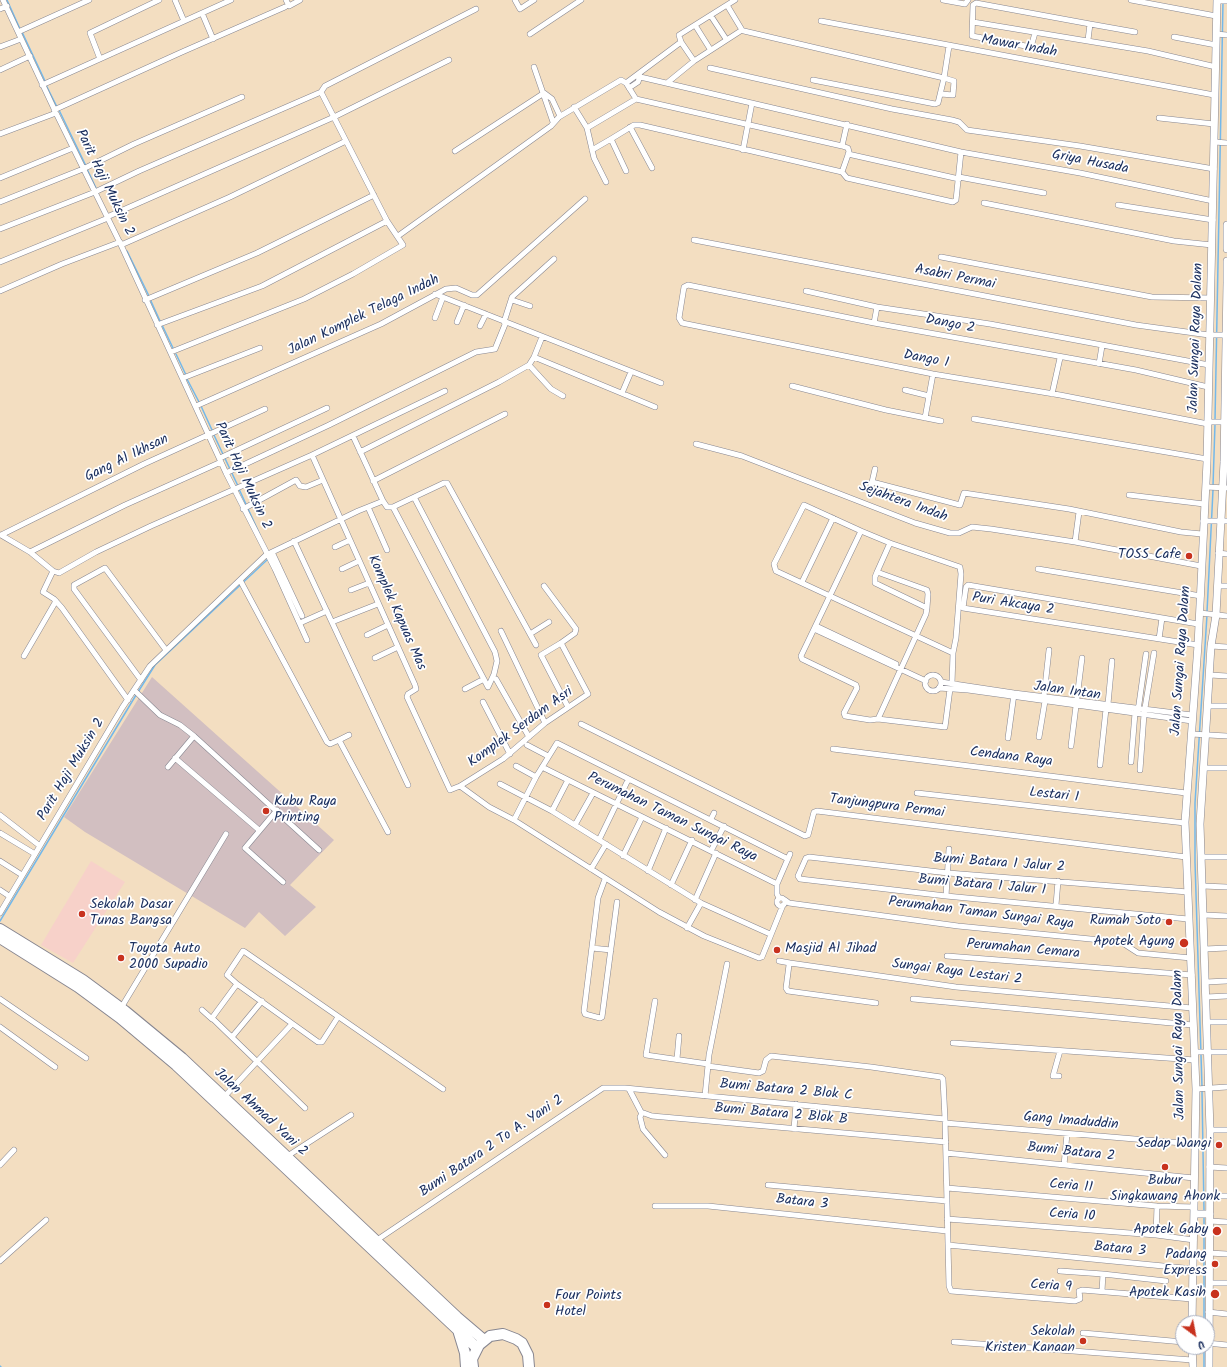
<!DOCTYPE html>
<html>
<head>
<meta charset="utf-8">
<style>
  body { margin:0 }
  #map { position:relative; width:1227px; height:1367px; overflow:hidden; background:#f3dec1; font-family:Kalam,sans-serif }
  canvas { display:block }
  .north { position:absolute; left:1175px; top:1315px; width:40px; height:40px; box-sizing:border-box; background:#fff; border:1px solid #a4acbf; border-radius:50%; rotate:148deg; font-size:11px; font-weight:700; line-height:16px; text-align:center; color:#1b2f5e }
  .north::after { content:''; display:block; margin:auto; width:14px; height:18px; background:#c8321e; clip-path:polygon(50% 0,100% 100%,50% 72%,0 100%) }
</style>
</head>
<body>
<div id="map">
<canvas width="1227" height="1367"></canvas>
<div class="north">U</div>
</div>
<script>
const context = document.querySelector('canvas').getContext('2d');
context.lineJoin = 'round';
function fillPath(path, color) { context.fillStyle = color; context.fill(path, 'evenodd'); }
const shape = rows => new Path2D(rows.map(r => 'M' + r).join(''));
function stroke(path, color, width, dash) { context.strokeStyle = color; context.lineWidth = width; context.lineCap = dash ? 'butt' : 'round'; context.setLineDash(dash || []); context.stroke(path); }
function label(font, color, halo, rows, align = 'center') {
  context.font = font + ' Kalam,sans-serif'; context.lineWidth = 3.5; context.setLineDash([]); context.textBaseline = 'middle'; context.strokeStyle = halo; context.fillStyle = color; for (const [text, x, y, turn = 0] of rows) {
    context.save(); context.translate(x, y); context.rotate((+turn || 0) * Math.PI / 180); context.textAlign = isNaN(turn) ? turn : align; if (halo) context.strokeText(text, 0, 0); context.fillText(text, 0, 0); context.restore();
  }
}
fillPath(shape([
  [91,861,125,882,73,963,41,945]
]), '#f7d1c9');
fillPath(shape([
  [152,677,334,840,290,885,316,907,285,936,259,912,245,928,85,832,64,817]
]), '#d2bfc1');
stroke(shape([
  [7,0,20,29],
  [22,32,45,81],
  [46,85,57,107],
  [59,110,86,166],
  [87,169,96,188],
  [127,251,149,296],
  [150,299,160,321],
  [162,325,173,348],
  [176,354,186,375],
  [187,379,199,402],
  [201,406,212,430],
  [1215,420,1223,2],
  [213,433,238,486],
  [1213,486,1215,424],
  [239,489,260,535],
  [1207,612,1213,490],
  [138,692,155,665,268,559],
  [0,921,136,695],
  [1202,1087,1195,862,1195,803,1207,615],
  [1202,1091,1204,1211],
  [1204,1217,1204,1323],
  [1204,1347,1204,1367],
  [0,1366,1,1367]
]), '#73b8ea', 1.5);
const street = shape([
  [3,0,56,113,121,245,226,473,275,569,307,640],
  [175,0,184,21],
  [286,0,289,6,300,0],
  [515,0,520,9,534,0],
  [943,0,965,4,968,0],
  [1131,0,1216,16],
  [1217,1,1227,1],
  [0,9,7,6],
  [202,13,213,39],
  [711,16,726,39],
  [821,21,1214,95],
  [973,22,1148,51,1216,67],
  [1090,24,1135,32],
  [695,25,710,49],
  [744,31,944,78,949,46],
  [18,32,89,0],
  [1035,33,1031,47,972,36,973,5,976,3,1090,24,1088,40],
  [530,34,581,0],
  [1216,34,1227,35],
  [1174,37,1216,45],
  [681,42,694,61],
  [0,47,21,39],
  [100,59,90,33,159,0],
  [534,67,553,122],
  [710,68,892,109,952,120,959,122,967,130,1080,146,1214,169],
  [0,70,30,56],
  [636,76,961,152,1080,173,1213,201],
  [813,80,935,104,938,103,944,78,954,81,953,95,941,94],
  [626,83,636,99,842,146],
  [667,83,694,61,742,30,727,5],
  [42,85,231,0],
  [629,88,638,82,640,76],
  [574,107,587,128,636,99],
  [54,110,182,52,285,7],
  [1159,118,1214,124],
  [630,127,652,168],
  [587,128,594,158,606,182],
  [0,134,56,113],
  [611,139,634,125,640,125,842,172,849,152,848,148,842,146,847,124],
  [1215,142,1227,143],
  [592,150,611,139,626,171],
  [743,150,752,103],
  [455,151,544,93,552,99,560,116],
  [848,154,959,179],
  [842,172,847,178,953,202,956,200,961,152],
  [959,177,1044,193],
  [0,178,73,148],
  [0,202,83,169,134,144,242,97],
  [984,203,1174,241,1212,245],
  [1118,205,1213,220],
  [107,217,334,117,449,60],
  [0,229,95,192,139,171,321,92,325,86,476,9],
  [398,236,551,126,559,117,621,80,626,83,681,42,679,35,735,0],
  [694,240,1136,325,1209,335,1227,335],
  [121,245,230,197,346,141],
  [941,257,1152,297,1211,298],
  [0,262,108,218],
  [0,291,62,264,120,242],
  [806,291,877,307],
  [435,294,661,383],
  [145,300,257,253,374,195],
  [512,300,530,306],
  [435,318,443,297],
  [457,322,464,305],
  [504,322,512,297,554,259],
  [874,323,877,307,990,324,1209,365],
  [157,325,262,286,387,221],
  [480,326,486,314],
  [542,337,534,357,655,407],
  [171,352,304,299,353,274,403,245,387,221,321,92],
  [1099,364,1102,346],
  [529,365,551,389,563,396],
  [183,378,260,348],
  [792,386,886,410,941,421],
  [905,390,929,396],
  [622,393,631,372],
  [1052,394,1060,358],
  [196,406,381,324,446,289,456,288,472,295,477,295,585,199],
  [925,418,933,374],
  [974,419,1207,459],
  [1208,422,1224,422],
  [1208,424,1060,395,933,374,682,323,679,318,684,287,688,285,874,323,1136,370,1208,387],
  [696,444,742,456,915,523,950,533,959,533,972,527,991,529,1075,542,1201,566],
  [360,452,499,382,529,365,534,357],
  [312,455,415,685,416,689,408,694,407,697,450,790,460,786,503,759,545,723,588,694,561,643,541,655,568,707],
  [220,458,327,408],
  [226,473,329,425,476,352,495,349,506,322],
  [373,481,505,414],
  [872,482,960,505,964,493,1069,509,1181,532,1202,534],
  [1206,487,1227,488],
  [870,491,875,469],
  [1129,495,1204,504],
  [383,501,387,507,393,507,444,483,447,483,536,645],
  [368,507,387,550],
  [393,507,488,687,494,674,497,661,495,652,414,497],
  [243,509,296,480,300,486,306,487,323,480],
  [1203,521,1227,521],
  [861,531,804,505,774,564,775,568,776,571,953,653,956,638,961,574,960,567,890,543],
  [1,535,144,464,265,409],
  [1,535,30,552,53,571],
  [294,541,408,785],
  [1075,542,1079,512],
  [335,547,350,540],
  [30,552,125,505,221,462],
  [272,552,302,616],
  [1218,553,1227,554],
  [342,569,359,561],
  [1038,569,1201,596],
  [877,572,927,590,928,594,927,608,926,614,878,719,870,720,845,716,844,713,857,688,856,685,802,659,801,656,861,531,890,543,877,572,875,577,875,583,927,608],
  [240,580,327,742,330,744,339,740,388,832],
  [802,582,833,518],
  [544,586,576,629,575,633,561,643],
  [1217,586,1227,586],
  [351,590,369,583],
  [1200,613,1227,616],
  [332,622,378,604],
  [300,623,327,611],
  [816,626,896,664],
  [814,629,926,681],
  [501,631,545,723],
  [530,634,549,622],
  [367,635,388,625],
  [1159,639,1162,618],
  [1198,645,963,608,966,587,968,585,1198,624],
  [1211,646,1227,647],
  [24,656,56,601],
  [375,658,398,647],
  [1210,675,1227,676],
  '925 683a8 8 0 1 1 16 0a8 8 0 1 1-16 0Z',
  [496,679,529,737],
  [141,680,74,589,74,585,105,568,166,650],
  [941,682,1014,693,1192,715],
  [952,684,953,653],
  [939,688,968,690,1192,721],
  [465,689,484,679],
  [134,690,160,715,180,725,194,736,319,850],
  [1044,696,1049,650],
  [128,700,62,608,54,599,43,592,53,571,59,573,96,552,151,526,312,455,445,391],
  [483,702,510,754],
  [1108,704,1112,661],
  [1208,706,1227,706],
  [1138,711,1146,654],
  [878,719,945,727,950,689],
  [581,724,805,836,808,835,814,812,817,811,1186,857],
  [1191,734,1227,736],
  [1039,737,1045,701],
  [1008,738,1014,694],
  [339,740,349,735],
  [527,745,548,756],
  [1071,746,1082,658],
  [833,749,1186,793],
  [175,758,259,830],
  [1131,762,1135,713],
  [1100,765,1106,709],
  [516,766,536,777],
  [168,767,194,736],
  [542,767,777,884,777,894,779,898],
  [1203,768,1227,768],
  [1140,770,1144,714,1154,653],
  [500,784,552,811,701,903,770,934],
  [460,786,489,807,514,820,659,912,704,936,759,958,762,957,783,905],
  [917,793,1185,823],
  [277,810,245,848,283,882],
  [552,811,568,780],
  [0,815,40,846],
  [711,819,714,813],
  [514,820,536,777,557,743,788,859],
  [575,825,593,793],
  [0,833,35,854],
  [599,840,628,780],
  [711,851,724,826],
  [623,856,642,817],
  [1201,857,1227,857],
  [0,861,22,875],
  [591,869,606,844],
  [648,871,666,828],
  [605,879,598,898,584,1011,585,1014,600,1018,602,1017,617,902],
  [777,884,790,854],
  [671,885,692,840],
  [1203,886,1227,887],
  [0,890,9,896],
  [1188,892,948,873,809,857,806,858,798,876,800,879,946,896,1188,919],
  [946,896,949,849],
  '777 902a4 4 0 1 1 8 0a4 4 0 1 1-8 0Z',
  [695,900,716,853],
  [785,900,789,903,958,926,1121,942,1138,953,1191,958],
  [1056,905,1058,881],
  [0,913,122,708,150,666,266,555,358,511,383,501,353,436],
  [1204,915,1227,916],
  [687,928,701,903],
  [592,948,611,950],
  [1205,949,1227,948],
  [947,956,1192,975],
  [779,961,790,963],
  [1206,982,1227,981],
  [237,984,212,1018,305,1108],
  [1206,997,1227,996],
  [0,999,86,1058],
  [913,999,1193,1025],
  [655,1001,646,1055,708,1064],
  [876,1003,788,991,786,988,789,965,790,963,956,987,1192,1008],
  [121,1008,226,834],
  [202,1010,212,1019],
  [338,1017,322,1042,318,1042,237,984,227,975,243,951,245,952,443,1089],
  [1207,1022,1227,1022],
  [0,1027,55,1067],
  [232,1037,262,1001],
  [953,1043,1195,1060],
  [1194,1052,1227,1052],
  [677,1059,679,1036],
  [708,1066,759,1073,763,1071,766,1060,771,1056,871,1067,941,1077,943,1079,945,1119,949,1286,951,1291,1075,1301,1080,1299,1079,1291,1082,1290,1192,1299],
  [1059,1076,1053,1076,1060,1051],
  [629,1089,641,1112,652,1116,946,1142],
  [1196,1089,1227,1087],
  [705,1096,709,1055,727,964],
  [224,1097,292,1024],
  [642,1113,640,1117,643,1129,665,1155],
  [945,1123,1194,1144],
  [794,1129,796,1104],
  [1210,1130,1227,1130],
  [946,1153,1194,1178],
  [286,1157,351,1115],
  [0,1165,14,1150],
  [1064,1165,1067,1134],
  [1209,1167,1227,1168],
  [768,1185,947,1201],
  [947,1188,1157,1206,1194,1207],
  [1211,1196,1227,1196],
  [655,1206,708,1206,947,1231],
  [947,1219,1156,1235,1194,1240],
  [1209,1221,1227,1222],
  [1156,1235,1157,1206],
  [377,1240,603,1088,625,1088,945,1119],
  [948,1245,1194,1269],
  [1209,1253,1227,1254],
  [0,1261,46,1220],
  [1060,1271,1103,1274],
  [1209,1283,1227,1283],
  [1102,1291,1103,1274,1166,1281],
  [1208,1312,1227,1314],
  [1083,1333,1183,1342],
  [954,1342,1192,1360],
  [1207,1343,1227,1345]
]);
const secondary = shape([
  [1227,225,1227,249],
  [1227,261,1227,282],
  [1194,1214,1210,1214],
  [1192,1323,1196,1089,1185,822,1198,645,1207,462,1217,0],
  [1192,1347,1193,1367],
  [1209,1367,1210,1130,1200,824,1211,646,1216,615,1224,462,1227,283]
]);
const highway = shape([
  [0,929,83,980,125,1011,182,1058,457,1317,484,1340],
  [0,938,78,987,120,1018,176,1065,477,1348],
  [458,1330,465,1353,466,1367],
  [473,1367,472,1359,479,1345,490,1336,503,1334,516,1339,522,1343,528,1355,529,1367]
]);
stroke(street, '#878690', 6);
stroke(secondary, '#878690', 8);
stroke(highway, '#878690', 12);
stroke(street, '#fff', 5);
stroke(secondary, '#fff', 7);
stroke(highway, '#fff', 10);
for (const [x, y, r, color] of [
  [1189,556,4,"#c8321e"],
  [266,811,4,"#c8321e"],
  [82,914,4,"#c8321e"],
  [1169,922,4,"#c8321e"],
  [1184,943,5,"#c8321e"],
  [777,950,4,"#c8321e"],
  [121,958,4,"#c8321e"],
  [1219,1145,4,"#c8321e"],
  [1165,1167,4,"#c8321e"],
  [1217,1231,5,"#c8321e"],
  [1215,1264,4,"#c8321e"],
  [1215,1294,5,"#c8321e"],
  [547,1305,4,"#c8321e"],
  [1083,1341,4,"#c8321e"]
]) { const dot = new Path2D(); dot.arc(x, y, r, 0, 2 * Math.PI); context.fillStyle = color; context.fill(dot); stroke(dot, '#fff', 1.5); }
label('14px', '#1b2f5e', '#fff', [
  ["Mawar Indah",1019,47,10],
  ["Griya Husada",1090,163,11],
  ["Parit Haji Muksin 2",104,183,64],
  ["Asabri Permai",955,278,11],
  ["Jalan Komplek Telaga Indah",364,316,-26],
  ["Dango 2",950,325,11],
  ["Jalan Sungai Raya Dalam",1197,338,-88],
  ["Dango 1",926,360,11],
  ["Gang Al Ikhsan",127,459,-26],
  ["Parit Haji Muksin 2",242,476,65],
  ["Sejahtera Indah",903,503,20],
  ["Puri Akcaya 2",1013,605,9],
  ["Komplek Kapuas Mas",396,613,66],
  ["Jalan Sungai Raya Dalam",1182,661,-86],
  ["Jalan Intan",1067,692,8],
  ["Komplek Serdam Asri",521,728,-36],
  ["Cendana Raya",1011,758,7],
  ["Parit Haji Muksin 2",72,770,-59],
  ["Lestari 1",1054,796,6],
  ["Tanjungpura Permai",887,807,7],
  ["Perumahan Taman Sungai Raya",672,818,26],
  ["Bumi Batara 1 Jalur 2",999,864,4],
  ["Bumi Batara 1 Jalur 1",982,886,5],
  ["Perumahan Taman Sungai Raya",981,914,7],
  ["Perumahan Cemara",1023,950,5],
  ["Sungai Raya Lestari 2",957,973,7],
  ["Jalan Sungai Raya Dalam",1180,1045,-91],
  ["Bumi Batara 2 Blok C",786,1091,5],
  ["Jalan Ahmad Yani 2",260,1113,43],
  ["Bumi Batara 2 Blok B",781,1115,5],
  ["Gang Imaduddin",1071,1122,5],
  ["Bumi Batara 2 To A. Yani 2",492,1147,-34],
  ["Bumi Batara 2",1071,1153,6],
  ["Ceria 11",1071,1187,5],
  ["Batara 3",802,1203,6],
  ["Ceria 10",1072,1216,4],
  ["Batara 3",1120,1250,5],
  ["Ceria 9",1051,1287,4]
]);
label('14px', '#1b2f5e', '#fff', [
  ["TOSS Cafe",1181,556],
  ["Kubu Raya",274,803,"left"],
  ["Printing",274,819,"left"],
  ["Sekolah Dasar",90,906,"left"],
  ["Tunas Bangsa",90,922,"left"],
  ["Rumah Soto",1161,922],
  ["Apotek Agung",1175,943],
  ["Toyota Auto",129,950,"left"],
  ["2000 Supadio",129,966,"left"],
  ["Masjid Al Jihad",785,950,"left"],
  ["Sedap Wangi",1211,1145],
  ["Bubur",1165,1182,"center"],
  ["Singkawang Ahonk",1165,1198,"center"],
  ["Apotek Gaby",1208,1231],
  ["Padang",1207,1256],
  ["Express",1207,1272],
  ["Apotek Kasih",1206,1294],
  ["Four Points",555,1297,"left"],
  ["Hotel",555,1313,"left"],
  ["Sekolah",1075,1333],
  ["Kristen Kanaan",1075,1349]
], 'right');
</script>
</body>
</html>
